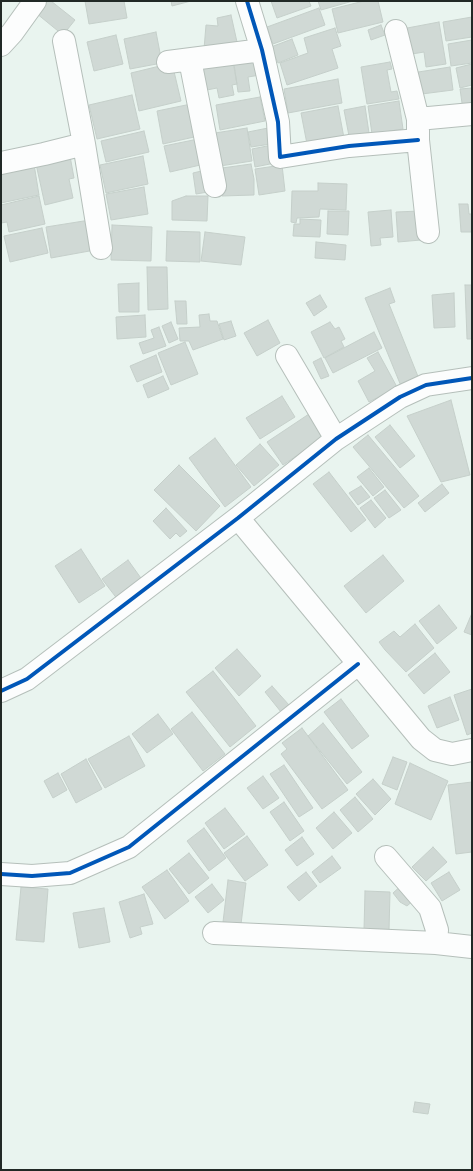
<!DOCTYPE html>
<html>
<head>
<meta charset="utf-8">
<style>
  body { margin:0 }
  #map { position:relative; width:473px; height:1171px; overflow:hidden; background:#e9f4ef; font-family:"PT Sans",sans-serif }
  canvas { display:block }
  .frame { position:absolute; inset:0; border:2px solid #212926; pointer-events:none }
</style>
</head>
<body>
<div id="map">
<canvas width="473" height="1171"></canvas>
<div class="frame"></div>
</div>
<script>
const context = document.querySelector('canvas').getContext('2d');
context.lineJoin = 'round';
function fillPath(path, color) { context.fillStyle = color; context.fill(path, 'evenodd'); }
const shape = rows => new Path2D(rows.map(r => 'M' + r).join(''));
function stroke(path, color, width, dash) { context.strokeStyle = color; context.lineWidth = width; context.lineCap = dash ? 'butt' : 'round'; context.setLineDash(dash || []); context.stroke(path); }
const building = shape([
  [46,1,51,1,75,20,63,35,36,13,46,1],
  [85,1,124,1,127,18,89,24,85,1],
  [171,1,191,1,172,6,171,1],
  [271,1,309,1,311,6,277,18,271,1],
  [318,1,353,1,321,10,318,1],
  [364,1,378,1,383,22,338,33,332,9,364,1],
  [319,8,325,25,273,44,267,27,319,8],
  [231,15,237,42,204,49,206,25,218,26,217,18,231,15],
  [472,17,472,37,446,41,443,22,472,17],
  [439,22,446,64,426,67,424,52,406,55,402,29,439,22],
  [381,25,385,35,371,40,368,30,381,25],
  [335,28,341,46,332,49,338,68,287,85,280,63,308,53,304,38,335,28],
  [156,32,162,63,130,69,124,39,156,32],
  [116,35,123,64,94,71,87,42,116,35],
  [292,39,298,55,278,63,271,47,292,39],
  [472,40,472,63,451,66,448,44,472,40],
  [262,52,266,74,248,77,250,91,238,92,233,57,262,52],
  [232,56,237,84,232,85,234,95,219,98,217,88,207,90,201,61,232,56],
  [390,62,392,69,387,70,391,92,397,91,399,99,367,104,361,67,390,62],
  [172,63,181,101,139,111,131,73,172,63],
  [472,64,472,85,460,88,456,68,472,64],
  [450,67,453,90,414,95,412,73,450,67],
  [338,79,342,103,288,113,284,89,338,79],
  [472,88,472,108,463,110,460,89,472,88],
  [132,95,140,129,97,139,89,105,132,95],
  [260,97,265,121,220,130,216,105,260,97],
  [399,101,403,129,372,134,368,106,399,101],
  [196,103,203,135,163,144,157,111,196,103],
  [338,106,344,138,307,144,301,113,338,106],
  [365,106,369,133,349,136,344,110,365,106],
  [273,127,271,144,251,147,248,132,273,127],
  [247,128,252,161,220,166,215,133,247,128],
  [144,131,149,152,106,162,101,141,144,131],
  [203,138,209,163,170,172,164,146,203,138],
  [272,145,275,163,255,167,252,149,272,145],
  [70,156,74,178,69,179,73,198,45,205,36,164,70,156],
  [143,156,148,184,106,193,100,165,143,156],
  [34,164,39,195,1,203,1,171,34,164],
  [251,164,254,179,254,195,222,196,222,168,251,164],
  [282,165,285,191,259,195,255,169,282,165],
  [210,169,214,191,196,194,193,173,210,169],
  [318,183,347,184,346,210,320,209,319,217,297,218,296,223,291,222,292,191,318,191,318,183],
  [144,187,148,214,111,220,106,194,144,187],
  [39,196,45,224,9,232,7,222,1,223,1,205,39,196],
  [186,196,208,196,207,221,172,220,172,201,186,196],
  [459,204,468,204,469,214,472,214,472,232,461,232,459,204],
  [391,210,393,237,380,238,381,245,371,246,368,212,391,210],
  [328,211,349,211,348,235,327,234,328,211],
  [420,211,421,240,398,242,396,212,420,211],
  [300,219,321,220,320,237,293,236,294,224,300,224,300,219],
  [90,220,95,250,51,258,46,227,90,220],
  [112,225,152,227,151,261,111,260,112,225],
  [42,228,48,253,10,262,4,236,42,228],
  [167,231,200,232,200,262,166,261,167,231],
  [205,232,245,237,241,265,201,261,205,232],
  [316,242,346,245,345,260,315,258,316,242],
  [147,267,167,267,168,309,148,310,147,267],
  [139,283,139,312,119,312,118,284,139,283],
  [465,285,472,285,472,339,467,339,465,285],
  [390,288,395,302,389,304,419,379,401,386,365,298,390,288],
  [454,293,455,327,434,328,432,295,454,293],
  [320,295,327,307,314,316,306,303,320,295],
  [175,301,186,301,187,324,177,324,175,301],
  [209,314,210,321,217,321,223,339,193,350,189,341,180,341,179,328,200,327,199,315,209,314],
  [145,315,146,337,117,339,116,317,145,315],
  [268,320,280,343,257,356,244,333,268,320],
  [231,321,236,336,224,340,219,324,231,321],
  [171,322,178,339,169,343,162,326,171,322],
  [330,322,335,329,339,327,345,339,341,341,344,347,324,358,311,332,330,322],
  [159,327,166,346,143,354,139,343,154,338,151,330,159,327],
  [374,332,382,348,333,373,325,358,374,332],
  [185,342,198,374,171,385,158,353,185,342],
  [378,352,397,387,369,402,358,381,375,371,367,358,378,352],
  [156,355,162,372,137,382,130,366,156,355],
  [321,358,329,376,321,379,313,362,321,358],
  [163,376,169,389,148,398,143,385,163,376],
  [282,396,295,417,260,439,246,418,282,396],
  [451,400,470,475,441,482,407,416,451,400],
  [312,412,327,435,283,465,267,442,312,412],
  [390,425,415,456,400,468,375,437,390,425],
  [368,435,419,496,404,508,353,447,368,435],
  [215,438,251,487,225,507,189,458,215,438],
  [260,444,279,465,254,486,236,465,260,444],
  [179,465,220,506,196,531,154,490,179,465],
  [369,468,384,487,373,496,357,477,369,468],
  [329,472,366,520,351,532,313,484,329,472],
  [442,484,449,493,425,512,418,503,442,484],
  [361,486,370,497,358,505,349,493,361,486],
  [385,490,401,510,389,518,374,498,385,490],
  [371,500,386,518,375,528,360,508,371,500],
  [166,508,187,531,180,537,176,533,170,539,153,521,166,508],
  [81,549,105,586,79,603,55,566,81,549],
  [383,555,404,581,366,613,344,586,383,555],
  [128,560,143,581,118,600,102,579,128,560],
  [439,605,457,628,437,644,419,621,439,605],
  [472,613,472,635,464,632,472,613],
  [415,624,434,648,406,672,385,650,379,642,394,631,400,637,415,624],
  [237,649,261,676,239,696,215,668,237,649],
  [435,653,450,672,424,694,408,675,435,653],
  [213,671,256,726,230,747,186,692,213,671],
  [272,686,289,705,281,712,265,692,272,686],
  [472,689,472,733,467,735,454,695,472,689],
  [450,697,459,720,437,728,428,706,450,697],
  [341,699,369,736,352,749,324,712,341,699],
  [192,712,225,754,203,771,171,729,192,712],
  [158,714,173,734,147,753,132,734,158,714],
  [323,723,362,772,347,784,308,736,323,723],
  [302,728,348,790,322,809,281,754,287,749,282,743,302,728],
  [129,736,145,766,105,788,88,759,129,736],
  [393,757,407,762,397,790,382,784,393,757],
  [86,759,102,789,76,803,61,774,86,759],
  [410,763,448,781,431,820,395,804,410,763],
  [284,765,313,808,299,817,270,774,284,765],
  [58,773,67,790,53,798,44,781,58,773],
  [263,776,279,798,263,809,247,788,263,776],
  [373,779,391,799,375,815,356,794,373,779],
  [472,782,472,852,456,854,448,785,472,782],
  [355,797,373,819,358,832,340,810,355,797],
  [284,802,304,831,290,841,270,812,284,802],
  [225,808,245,834,224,849,205,823,225,808],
  [334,812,352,833,333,849,316,828,334,812],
  [204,828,226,858,209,871,187,841,204,828],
  [247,836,268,865,245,881,224,853,247,836],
  [302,837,314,854,297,866,285,850,302,837],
  [433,847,447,862,426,881,412,867,433,847],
  [189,853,209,878,189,894,169,869,189,853],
  [332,856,341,868,320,883,312,872,332,856],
  [167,870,189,901,165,919,142,887,167,870],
  [306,872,317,886,299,901,287,887,306,872],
  [449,872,460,890,442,901,431,883,449,872],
  [228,880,246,883,241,924,223,922,228,880],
  [212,884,224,900,208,913,195,897,212,884],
  [403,884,416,898,407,906,400,902,393,893,403,884],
  [21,887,48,889,44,942,16,940,21,887],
  [365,891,390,892,389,931,364,930,365,891],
  [144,894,153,924,140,927,142,934,130,938,119,902,144,894],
  [104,908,110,942,79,948,73,913,104,908],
  [415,1102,430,1104,428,1114,413,1112,415,1102]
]);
fillPath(building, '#d0d9d5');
stroke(building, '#c5cfca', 1);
const minor = shape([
  [247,1,262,50,278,122,280,157,349,146,418,140],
  [396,31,418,119,418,140,428,232],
  [64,41,84,144,101,248],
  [1,45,12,33,35,1],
  [190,60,215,186],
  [168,62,262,50],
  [418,119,472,114],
  [1,163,44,154,84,144],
  [287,356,336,439],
  [238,518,421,739,435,750,452,754,472,750],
  [1,691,27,679,238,518,336,439,400,397,426,385,472,378],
  [386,857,430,908,437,930,436,943],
  [1,874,32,876,70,873,129,847,358,664],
  [214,933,436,943,472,947]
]);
stroke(minor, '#b5bfba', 24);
stroke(minor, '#fcfdfd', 22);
stroke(shape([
  [247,1,262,50,278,122,280,157,349,146,418,140],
  [1,691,27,679,238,518,336,439,400,397,426,385,472,378],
  [1,874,32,876,70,873,129,847,358,664]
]), '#0057b8', 4);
</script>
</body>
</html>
